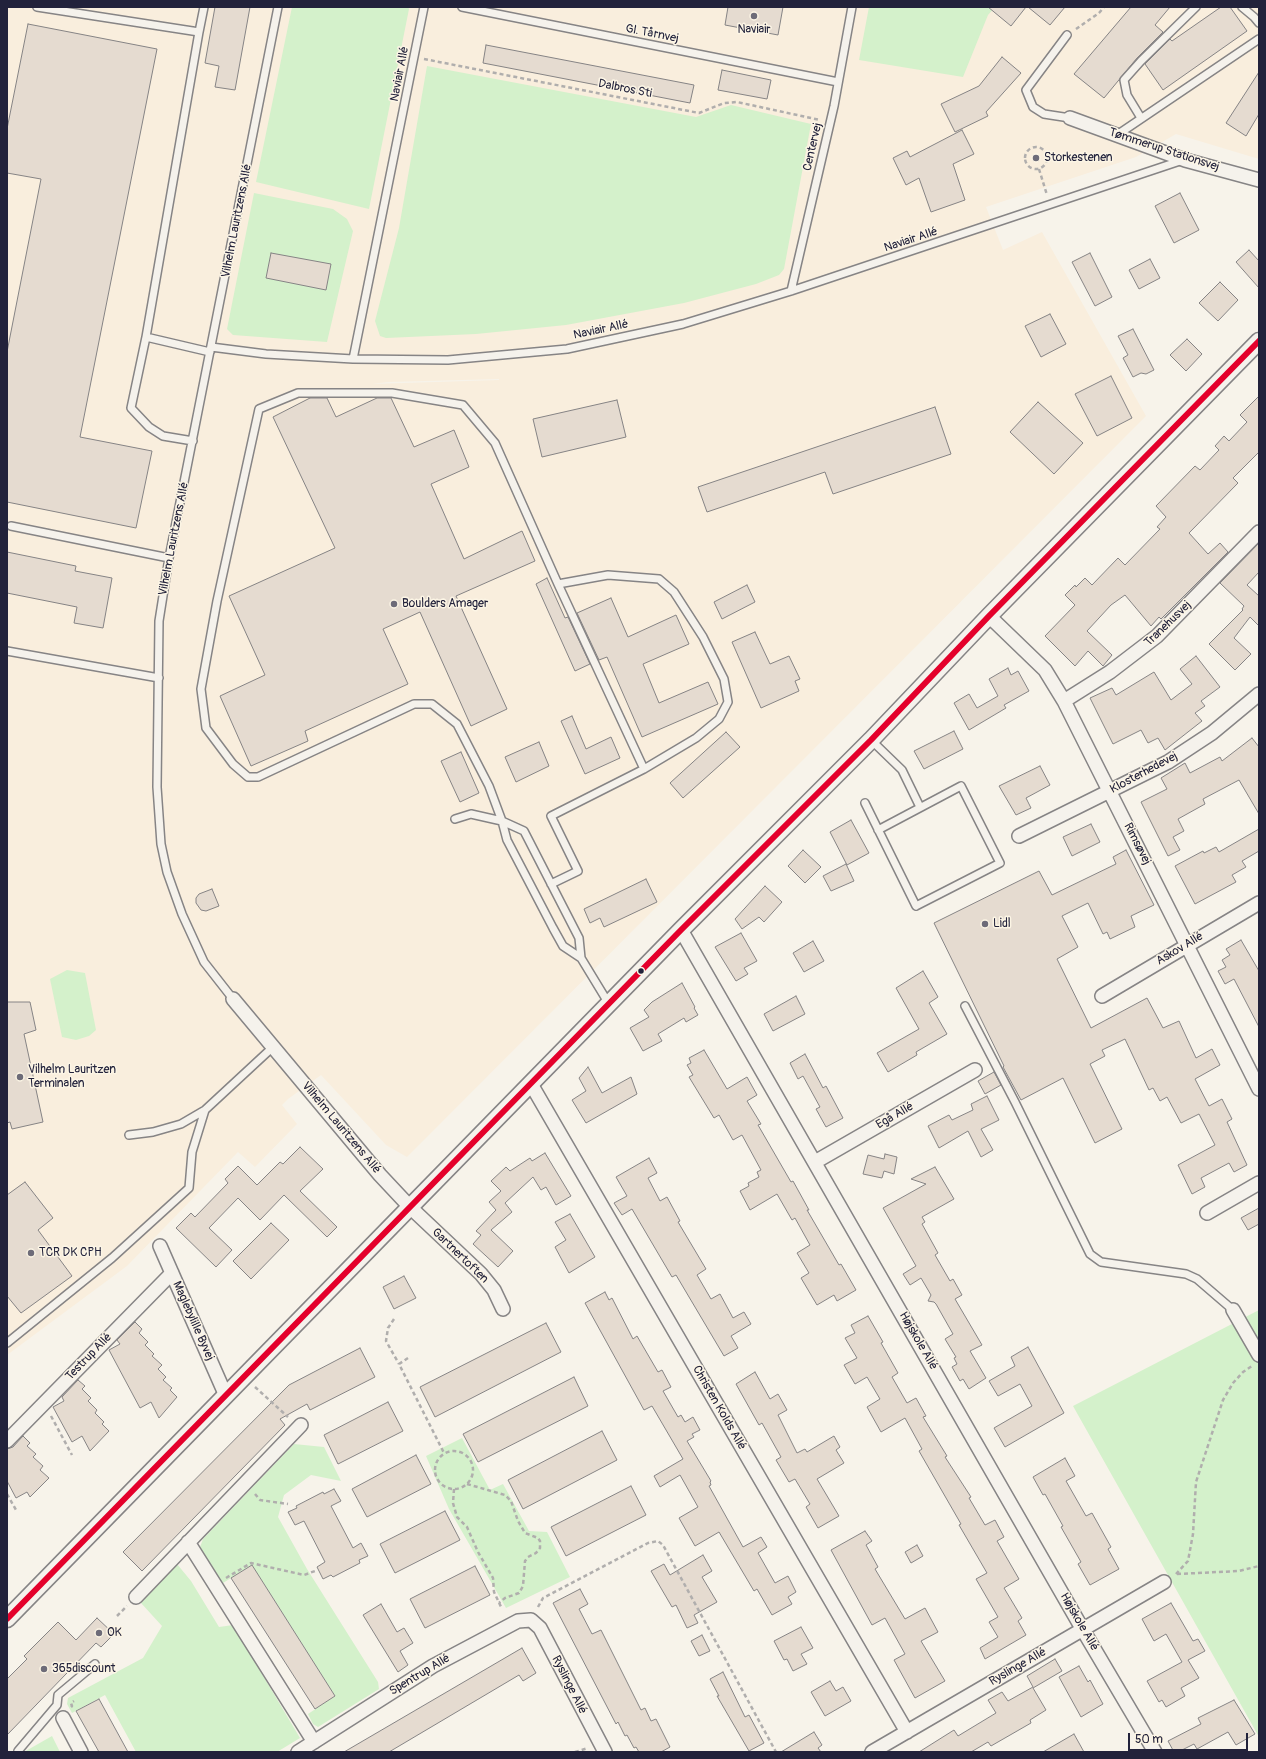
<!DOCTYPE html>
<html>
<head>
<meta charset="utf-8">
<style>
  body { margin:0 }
  #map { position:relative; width:1266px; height:1759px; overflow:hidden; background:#f7f3ea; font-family:Pangolin,sans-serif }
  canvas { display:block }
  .frame { position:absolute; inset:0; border:8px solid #22223b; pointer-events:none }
  .scale { position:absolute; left:1128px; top:1733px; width:120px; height:18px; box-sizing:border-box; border:2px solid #22223b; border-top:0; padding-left:5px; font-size:12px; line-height:14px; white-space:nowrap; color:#22223b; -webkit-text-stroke:3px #fcf5e5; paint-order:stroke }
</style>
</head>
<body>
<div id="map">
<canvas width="1266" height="1759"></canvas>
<div class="frame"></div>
<div class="scale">50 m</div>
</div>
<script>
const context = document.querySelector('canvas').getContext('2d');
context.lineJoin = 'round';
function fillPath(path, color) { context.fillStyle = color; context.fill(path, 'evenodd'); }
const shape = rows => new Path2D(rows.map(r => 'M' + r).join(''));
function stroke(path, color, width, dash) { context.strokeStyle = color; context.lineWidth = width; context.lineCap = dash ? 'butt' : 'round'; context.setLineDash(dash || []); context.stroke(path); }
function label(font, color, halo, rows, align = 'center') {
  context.font = font + ' Pangolin,sans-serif'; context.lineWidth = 3; context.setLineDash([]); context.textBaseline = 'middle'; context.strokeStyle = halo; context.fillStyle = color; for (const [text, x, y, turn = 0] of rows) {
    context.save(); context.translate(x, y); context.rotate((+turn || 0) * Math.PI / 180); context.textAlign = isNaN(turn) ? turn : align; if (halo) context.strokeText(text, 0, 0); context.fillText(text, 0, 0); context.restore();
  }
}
fillPath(shape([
  [7,7,1259,7,1259,159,1176,134,1136,157,986,207,1003,250,1042,232,1146,416,407,1157,386,1145,321,1075,288,1099,282,1105,297,1124,255,1167,238,1152,127,1266,7,1355],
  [499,379,499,380,372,384,388,382]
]), '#f9eedd');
fillPath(shape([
  [292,7,408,7,409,9,369,209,256,182],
  [869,7,995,7,988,15,963,77,859,60],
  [427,66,696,117,731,105,811,124,784,269,779,275,756,284,684,303,566,325,476,334,386,338,380,336,375,321,399,228],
  [254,193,333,209,347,219,353,231,327,342,233,335,227,329],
  [67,970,85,973,96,1030,89,1036,76,1040,62,1037,50,979],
  [1259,1310,1259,1737,1073,1406],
  [462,1438,490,1490,503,1484,529,1531,547,1532,570,1577,506,1608,449,1509,426,1456],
  [294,1444,324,1447,341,1481,311,1475,284,1495,278,1517,307,1569,378,1682,379,1689,318,1727,313,1724,308,1714,335,1696,252,1565,223,1583,200,1547,203,1539],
  [177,1564,191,1581,219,1627,233,1625,300,1738,277,1752,136,1752,105,1695,72,1713,67,1704,68,1698,143,1658,162,1626,141,1603],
  [52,1736,60,1752,24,1752]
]), '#d4f1cb');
const building = shape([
  [215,7,250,7,235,90,215,87,219,66,205,63,215,7],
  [728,7,783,7,778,35,725,25,728,7],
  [988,7,1026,7,1011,26,988,7],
  [1028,7,1065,7,1050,25,1028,7],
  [1131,7,1170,7,1155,25,1163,32,1137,58,1104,98,1074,74,1131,7],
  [1221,7,1230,7,1247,31,1163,90,1145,64,1170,39,1172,41,1221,7],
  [28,24,157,49,80,437,152,451,136,528,7,502,7,352,41,179,7,173,7,129,28,24],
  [486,45,694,85,690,103,483,63,486,45],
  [1002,57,1021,73,986,112,988,116,955,132,941,104,979,86,1002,57],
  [722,70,771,80,767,99,718,90,722,70],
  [1259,72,1259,114,1246,136,1226,123,1259,72],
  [962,130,974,154,953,164,965,200,931,212,919,178,906,185,893,158,907,151,910,157,962,130],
  [1180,193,1199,230,1174,243,1155,206,1180,193],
  [1249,250,1259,261,1259,288,1236,262,1249,250],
  [271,253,331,264,326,290,266,278,271,253],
  [1090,253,1112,297,1095,306,1072,262,1090,253],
  [1150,259,1160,278,1139,289,1129,270,1150,259],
  [1220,282,1238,300,1218,321,1199,303,1220,282],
  [1050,314,1066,344,1041,357,1025,326,1050,314],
  [1133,329,1154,370,1146,374,1141,373,1133,377,1123,358,1128,355,1118,336,1133,329],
  [1187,339,1202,354,1186,371,1170,355,1187,339],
  [1111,376,1132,418,1097,436,1075,394,1111,376],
  [1259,396,1259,452,1233,478,1238,483,1189,533,1208,554,1220,543,1228,552,1161,619,1159,617,1151,626,1125,595,1111,605,1087,631,1112,655,1103,666,1088,651,1075,666,1045,636,1075,605,1065,595,1075,585,1076,587,1085,578,1092,585,1118,558,1125,565,1160,529,1157,527,1166,517,1156,506,1195,466,1200,470,1219,450,1215,446,1224,436,1229,441,1247,422,1240,415,1259,396],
  [310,398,327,398,336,417,377,398,391,398,414,447,454,430,469,467,431,484,464,559,522,531,535,561,456,596,507,709,471,726,420,612,383,629,408,684,305,731,308,741,251,766,220,696,265,675,229,596,335,548,273,417,310,398],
  [617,400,626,437,542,457,533,419,617,400],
  [1038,402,1083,443,1054,474,1010,432,1038,402],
  [935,407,951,454,833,494,825,472,707,512,698,487,935,407],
  [1259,543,1259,572,1247,585,1259,596,1259,626,1250,617,1234,638,1251,654,1235,670,1209,644,1243,610,1242,609,1244,606,1220,583,1259,543],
  [7,552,76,566,75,571,112,578,103,628,74,623,77,607,7,593,7,552],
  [547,578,565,618,568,617,590,664,575,671,536,584,547,578],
  [747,585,755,602,722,619,714,602,747,585],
  [611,598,628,637,676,615,689,644,643,664,659,703,708,682,718,704,642,737,607,657,599,660,577,613,611,598],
  [755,632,770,664,789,656,800,679,795,681,799,691,761,708,732,642,755,632],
  [1196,656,1220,687,1201,701,1205,706,1195,713,1202,721,1165,750,1158,738,1148,743,1141,730,1113,744,1090,698,1112,688,1116,695,1154,672,1171,700,1192,684,1180,669,1196,656],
  [1008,668,1011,675,1018,671,1029,691,1004,705,1006,708,969,730,954,703,969,694,977,708,998,696,989,679,1008,668],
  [572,716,586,749,611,737,620,758,585,774,561,721,572,716],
  [954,731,963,749,924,769,914,751,954,731],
  [726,732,740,747,683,798,670,783,726,732],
  [1252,738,1259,747,1259,814,1239,780,1203,799,1205,804,1178,819,1184,831,1173,837,1180,850,1168,856,1141,802,1167,789,1161,778,1185,763,1190,773,1220,757,1222,761,1252,738],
  [539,742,549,766,516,782,505,757,539,742],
  [461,752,479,793,460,802,441,761,461,752],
  [1040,766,1050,785,1026,798,1031,808,1016,815,999,786,1040,766],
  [851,820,869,853,847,865,830,832,851,820],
  [1091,824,1100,842,1072,856,1063,837,1091,824],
  [1259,829,1259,851,1242,861,1246,867,1232,875,1236,882,1195,904,1175,866,1203,851,1204,853,1216,847,1219,852,1259,829],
  [803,850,821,867,805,883,788,866,803,850],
  [1126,850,1154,905,1131,916,1135,927,1110,939,1107,932,1103,934,1088,903,1062,916,1078,947,1057,959,1091,1028,1147,998,1163,1028,1179,1021,1196,1058,1212,1049,1220,1065,1195,1079,1209,1106,1222,1099,1232,1119,1227,1122,1247,1165,1234,1172,1229,1163,1201,1178,1205,1187,1192,1194,1178,1165,1215,1145,1199,1114,1181,1123,1167,1097,1160,1101,1153,1088,1149,1090,1125,1039,1102,1050,1105,1056,1090,1064,1122,1129,1095,1143,1063,1078,1021,1100,1003,1067,1004,1066,934,923,1039,871,1052,895,1116,864,1113,857,1126,850],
  [846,864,854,881,831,891,823,876,846,864],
  [646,879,657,902,604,927,600,918,590,923,584,909,646,879],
  [765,886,782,902,764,922,759,917,742,929,735,919,765,886],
  [212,889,219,906,206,911,201,910,196,903,196,898,199,894,212,889],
  [741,933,757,961,744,968,748,974,736,981,715,947,741,933],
  [1241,940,1259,971,1259,1027,1234,979,1225,984,1218,971,1226,967,1222,960,1230,955,1226,949,1241,940],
  [813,941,824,961,804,972,793,953,813,941],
  [923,971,938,997,929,1003,947,1034,916,1052,917,1055,888,1072,877,1053,919,1029,896,988,923,971],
  [682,983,695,1007,694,1008,698,1015,686,1022,684,1018,658,1034,662,1041,643,1051,630,1028,649,1017,644,1010,652,1002,682,983],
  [796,996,805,1014,773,1031,764,1014,796,996],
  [7,1002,30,1002,36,1030,24,1034,43,1122,12,1129,10,1122,7,1123,7,1002],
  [704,1050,727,1089,747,1077,757,1095,747,1101,761,1124,758,1125,791,1182,793,1181,809,1210,807,1210,839,1265,841,1264,856,1290,837,1301,834,1295,817,1305,801,1278,809,1273,797,1253,810,1245,795,1218,792,1220,777,1194,750,1210,740,1191,749,1186,748,1183,759,1177,757,1172,761,1170,742,1135,733,1140,719,1115,714,1118,689,1077,693,1075,687,1065,691,1063,689,1058,704,1050],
  [805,1054,823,1088,826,1086,843,1118,826,1127,816,1109,820,1107,803,1076,798,1079,790,1063,805,1054],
  [588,1067,602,1093,631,1077,637,1094,586,1123,572,1100,586,1091,579,1078,588,1067],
  [994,1072,1001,1085,985,1094,978,1081,994,1072],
  [987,1096,999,1120,981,1129,993,1150,981,1157,968,1131,939,1148,928,1126,949,1115,952,1120,973,1110,971,1104,987,1096],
  [300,1147,323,1169,300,1191,337,1227,327,1237,284,1195,260,1220,238,1198,209,1228,232,1250,216,1267,176,1228,191,1213,195,1217,228,1183,225,1179,238,1166,257,1185,280,1162,283,1164,300,1147],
  [545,1153,571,1196,556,1205,546,1187,541,1190,533,1177,505,1203,512,1212,491,1230,513,1251,498,1267,473,1244,481,1235,476,1231,496,1210,489,1202,501,1191,491,1181,506,1167,510,1171,530,1158,532,1161,545,1153],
  [885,1154,897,1157,894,1174,884,1171,882,1178,863,1174,868,1155,884,1159,885,1154],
  [649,1158,657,1173,648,1178,660,1201,667,1197,680,1221,678,1222,706,1269,697,1275,711,1299,720,1294,733,1318,744,1312,751,1324,731,1336,738,1348,724,1356,676,1275,672,1277,632,1209,622,1215,614,1203,627,1196,616,1177,649,1158],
  [935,1167,954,1199,922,1217,925,1222,922,1224,938,1253,935,1255,950,1281,953,1279,962,1295,955,1299,982,1345,970,1351,986,1378,969,1389,963,1379,960,1381,952,1367,957,1364,954,1358,956,1357,945,1339,953,1334,936,1304,934,1302,928,1301,931,1295,921,1278,910,1285,903,1274,916,1266,883,1208,926,1184,911,1179,935,1167],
  [25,1182,53,1218,38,1230,72,1276,21,1313,7,1296,7,1195,25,1182],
  [1259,1208,1259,1224,1248,1230,1241,1218,1259,1208],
  [570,1214,595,1257,569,1273,555,1247,566,1240,555,1222,570,1214],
  [271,1223,289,1240,251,1279,233,1261,271,1223],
  [404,1276,416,1298,394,1309,383,1287,404,1276],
  [605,1292,609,1300,612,1298,633,1339,637,1336,658,1372,662,1370,671,1387,663,1391,678,1417,681,1415,685,1422,693,1417,700,1430,692,1434,694,1437,687,1441,711,1481,710,1482,711,1485,709,1486,743,1547,761,1537,767,1547,758,1553,775,1583,788,1576,796,1592,788,1597,792,1604,772,1615,757,1589,754,1591,719,1532,695,1546,679,1518,698,1507,680,1475,660,1487,654,1476,683,1459,652,1406,644,1410,585,1303,605,1292],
  [868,1316,883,1342,881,1343,898,1373,892,1377,907,1403,916,1398,926,1416,923,1417,947,1456,945,1457,971,1497,969,1498,985,1525,995,1520,1004,1537,997,1541,1019,1579,1004,1588,1022,1618,1018,1621,1026,1635,985,1659,980,1648,998,1637,989,1622,998,1617,976,1579,987,1573,959,1525,961,1524,919,1451,922,1449,905,1418,881,1432,867,1407,880,1399,867,1377,855,1384,844,1365,857,1358,845,1338,855,1333,851,1325,868,1316],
  [135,1322,142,1329,139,1333,148,1342,145,1345,154,1354,152,1356,162,1365,158,1369,166,1377,163,1380,172,1388,170,1390,177,1397,159,1418,151,1402,140,1408,109,1350,120,1344,117,1340,135,1322],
  [546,1323,561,1352,435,1417,420,1387,546,1323],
  [1028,1347,1064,1413,1005,1447,994,1428,1032,1406,1020,1384,998,1396,989,1381,1015,1366,1011,1357,1028,1347],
  [360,1348,375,1377,310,1410,307,1404,280,1419,285,1425,142,1571,123,1552,289,1385,360,1348],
  [755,1372,770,1399,778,1394,787,1410,778,1415,797,1453,805,1449,807,1452,834,1436,840,1447,836,1450,844,1463,817,1479,839,1516,818,1528,806,1507,810,1504,795,1479,789,1482,776,1460,781,1457,762,1423,759,1425,736,1384,755,1372],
  [574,1377,588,1406,478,1462,463,1434,574,1377],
  [78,1380,85,1386,82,1389,91,1398,88,1401,97,1410,95,1413,104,1422,102,1424,109,1431,90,1451,82,1436,72,1442,53,1407,64,1401,62,1397,78,1380],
  [388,1402,403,1431,338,1464,324,1435,388,1402],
  [602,1431,617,1460,523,1509,508,1480,602,1431],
  [23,1436,30,1443,27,1446,36,1454,33,1457,43,1466,40,1470,49,1478,30,1497,27,1492,16,1498,7,1481,7,1449,13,1447,23,1436],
  [416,1455,431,1484,367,1517,352,1489,416,1455],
  [1065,1458,1075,1476,1066,1481,1086,1516,1092,1513,1111,1547,1108,1549,1119,1569,1090,1585,1078,1564,1081,1562,1061,1527,1063,1526,1045,1494,1043,1495,1033,1477,1065,1458],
  [631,1486,646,1515,566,1556,551,1527,631,1486],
  [334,1489,341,1501,331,1506,353,1548,361,1543,368,1556,359,1560,360,1563,333,1577,331,1575,323,1579,317,1567,325,1562,304,1521,295,1525,288,1512,297,1508,296,1506,323,1492,324,1494,334,1489],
  [445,1511,460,1540,395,1573,380,1544,445,1511],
  [865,1531,872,1541,866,1545,878,1567,875,1569,905,1619,925,1608,938,1632,921,1641,945,1681,915,1698,894,1660,905,1654,885,1618,872,1625,831,1550,865,1531],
  [917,1545,923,1556,911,1563,905,1552,917,1545],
  [703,1555,712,1571,702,1577,717,1602,694,1615,698,1623,687,1628,676,1605,672,1607,651,1571,664,1564,670,1575,703,1555],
  [252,1565,335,1696,315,1709,231,1578,252,1565],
  [475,1566,490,1595,425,1628,410,1599,475,1566],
  [580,1589,588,1604,579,1609,592,1634,601,1630,641,1710,645,1708,651,1721,656,1719,670,1747,661,1752,639,1752,636,1747,634,1748,627,1735,625,1736,618,1722,616,1724,553,1603,580,1589],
  [1171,1603,1193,1641,1198,1639,1205,1651,1188,1660,1199,1678,1181,1688,1185,1696,1166,1707,1162,1700,1159,1702,1147,1681,1182,1662,1166,1634,1154,1641,1142,1619,1171,1603],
  [381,1604,397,1632,404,1628,413,1643,400,1651,408,1665,398,1672,363,1615,381,1604],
  [97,1618,114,1634,101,1647,96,1643,7,1735,7,1679,27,1659,24,1656,58,1622,76,1640,97,1618],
  [801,1627,813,1648,801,1654,807,1664,793,1671,787,1659,784,1660,774,1641,801,1627],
  [702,1635,710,1651,699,1656,691,1641,702,1635],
  [522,1648,536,1673,523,1681,519,1675,389,1752,344,1752,522,1648],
  [1055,1659,1062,1671,1033,1688,1046,1710,1030,1720,1031,1723,991,1746,988,1742,971,1752,919,1752,954,1730,958,1736,996,1713,988,1700,1002,1692,1008,1701,1033,1687,1027,1676,1055,1659],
  [1079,1666,1088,1682,1090,1680,1103,1704,1081,1717,1059,1677,1079,1666],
  [723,1672,745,1717,749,1715,764,1743,749,1751,717,1696,719,1696,710,1679,723,1672],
  [830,1681,836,1691,843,1687,851,1701,825,1716,811,1692,830,1681],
  [99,1699,128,1752,99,1752,76,1711,99,1699],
  [1234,1700,1255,1734,1236,1745,1228,1732,1197,1749,1194,1744,1178,1752,1174,1752,1168,1741,1201,1724,1198,1718,1234,1700],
  [814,1732,822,1745,818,1748,821,1752,781,1752,814,1732],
  [1074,1734,1084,1752,1043,1752,1074,1734]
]);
fillPath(building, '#e5dbd0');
stroke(building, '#868485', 1);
const service = shape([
  [37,7,199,32,146,337,210,352],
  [462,7,838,82],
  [1242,7,1254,17,1259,23],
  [199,32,204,7],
  [1067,35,1026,90,1033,107,1044,114,1070,118],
  [1141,118,1127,95,1124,80,1141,61,1196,7],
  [1117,135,1259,39],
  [791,291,834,106,852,7],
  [146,337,131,408,149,427,163,436,193,441],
  [211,347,266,354,353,359,448,360,567,349,683,324,791,291,1183,160],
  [353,359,424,7],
  [11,526,169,558],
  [7,651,159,678],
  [871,740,902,770,920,807],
  [865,803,916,906,1000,863,961,786,878,830],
  [455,819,471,814,502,821,524,831,579,938,581,958,563,946,553,928,507,840,502,821,489,786,457,724,432,704,414,704,258,777,248,777,233,764,206,728,201,689,217,601,259,409,298,393,392,393,463,405,495,443,558,584,644,769,696,738,719,719,728,702,724,679,703,637,674,592,659,579,608,575,558,584],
  [551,884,578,871,551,816,644,769],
  [581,958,609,1004],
  [233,999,204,962,182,914,167,872,161,844,157,787,159,621,169,558,278,7],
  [965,1006,1015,1102,1090,1254,1101,1262,1186,1274,1197,1279,1233,1310],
  [129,1135,153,1132,181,1124,205,1110,273,1047],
  [7,1343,112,1258,189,1188,192,1152,205,1110],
  [18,1751,57,1705,58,1695,95,1664]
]);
const minor = shape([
  [1070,118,1185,160,1259,180],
  [989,616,1045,670,1064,701,1259,1089],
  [1064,701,1110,672,1157,636,1259,532],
  [1019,836,1168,762,1212,733,1259,694],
  [681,930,1083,1630,1155,1752],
  [1102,996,1259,903],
  [233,999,380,1175,410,1207,481,1274,494,1290,503,1309],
  [531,1084,907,1732],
  [815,1162,975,1070],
  [1207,1213,1259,1183],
  [160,1246,226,1396],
  [1233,1310,1259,1355],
  [7,1441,172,1273],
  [188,1542,314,1742],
  [136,1597,301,1425],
  [63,1718,81,1752],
  [298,1752,433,1666,518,1621,531,1620,540,1628,605,1752],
  [872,1752,1164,1582]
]);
const tertiary = shape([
  [7,1619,681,930,871,740,989,616,1259,341]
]);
stroke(service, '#868485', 10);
stroke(minor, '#868485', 16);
stroke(tertiary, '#868485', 19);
stroke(shape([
  [1076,29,1099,13,1104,7],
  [424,59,699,113,724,103,737,102,820,120],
  '1025 158a11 11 0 1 1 22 0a11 11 0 1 1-22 0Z',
  [1039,169,1047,195],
  [394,1319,388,1328,386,1341,399,1364],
  [408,1358,399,1364,444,1453],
  [255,1387,288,1417],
  [51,1416,72,1455],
  '435 1470a19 19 0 1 1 38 0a19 19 0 1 1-38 0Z',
  [467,1484,505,1495,511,1501,518,1521,525,1533,538,1538,540,1541,540,1548,536,1553,528,1557,525,1561,523,1586,519,1593,505,1598,499,1603],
  [454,1489,453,1503,457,1517,467,1527,478,1552,493,1578,494,1592,502,1609],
  [7,1494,16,1510],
  [255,1494,260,1500,288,1504],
  [1176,1574,1188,1561,1193,1534,1196,1482,1223,1400,1233,1383,1243,1372,1252,1366],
  [1177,1574,1239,1571,1259,1566],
  [226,1578,251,1563,304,1575,315,1571],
  [538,1607,543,1598,648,1543,658,1541,663,1545,776,1752],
  [117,1616,127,1606],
  [71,1707,72,1706,71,1703,74,1701],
  [575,1752,588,1748]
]), '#b0aead', 2.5, [4, 3]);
stroke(service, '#f5f2ec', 7);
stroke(minor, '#f5f2ec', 13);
stroke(tertiary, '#f5f2ec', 16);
stroke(shape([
  [7,1619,681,930,871,740,989,616,1259,341]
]), '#e4002b', 6);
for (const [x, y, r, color] of [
  [754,16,4,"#6d6b78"],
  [1036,158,4,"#6d6b78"],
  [394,604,4,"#6d6b78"],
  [985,924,4,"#6d6b78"],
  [641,971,3.5,"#22223b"],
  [20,1077,4,"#6d6b78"],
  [31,1253,4,"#6d6b78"],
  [99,1633,4,"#6d6b78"],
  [44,1669,4,"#6d6b78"]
]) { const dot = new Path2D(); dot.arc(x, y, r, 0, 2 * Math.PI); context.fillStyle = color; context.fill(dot); stroke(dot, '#fcf5e5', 1.5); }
label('12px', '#22223b', '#fcf5e5', [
  ["Naviair",754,30,"center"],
  ["Storkestenen",1044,158],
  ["Boulders Amager",402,604],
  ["Lidl",993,924],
  ["Vilhelm Lauritzen",28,1070],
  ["Terminalen",28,1084],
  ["TCR DK CPH",39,1253],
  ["OK",107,1633],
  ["365discount",52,1669]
], 'left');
label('12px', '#22223b', '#fcf5e5', [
  ["Gl. Tårnvej",652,34,11],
  ["Naviair Allé",400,74,-79],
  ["Dalbros Sti",625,89,11],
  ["Centervej",813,147,-77],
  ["Tømmerup Stationsvej",1164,150,18],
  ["Vilhelm Lauritzens Allé",237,221,-79],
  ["Naviair Allé",911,240,-18],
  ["Naviair Allé",601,330,-12],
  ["Vilhelm Lauritzens Allé",174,539,-79],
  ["Tranehusvej",1168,624,-44],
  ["Klosterhedevej",1144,773,-28],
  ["Rimsøvej",1137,844,63],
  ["Askov Allé",1180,949,-31],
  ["Egå Allé",895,1116,-30],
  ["Vilhelm Lauritzens Allé",341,1128,50],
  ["Gartnertoften",460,1256,44],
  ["Maglebylille Byvej",193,1321,66],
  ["Højskole Allé",918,1341,60],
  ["Testrup Allé",89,1357,-46],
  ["Christen Kolds Allé",719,1408,60],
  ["Højskole Allé",1079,1622,60],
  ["Ryslinge Allé",1018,1667,-30],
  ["Spentrup Allé",420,1675,-31],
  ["Ryslinge Allé",569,1685,63]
]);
</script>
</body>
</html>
